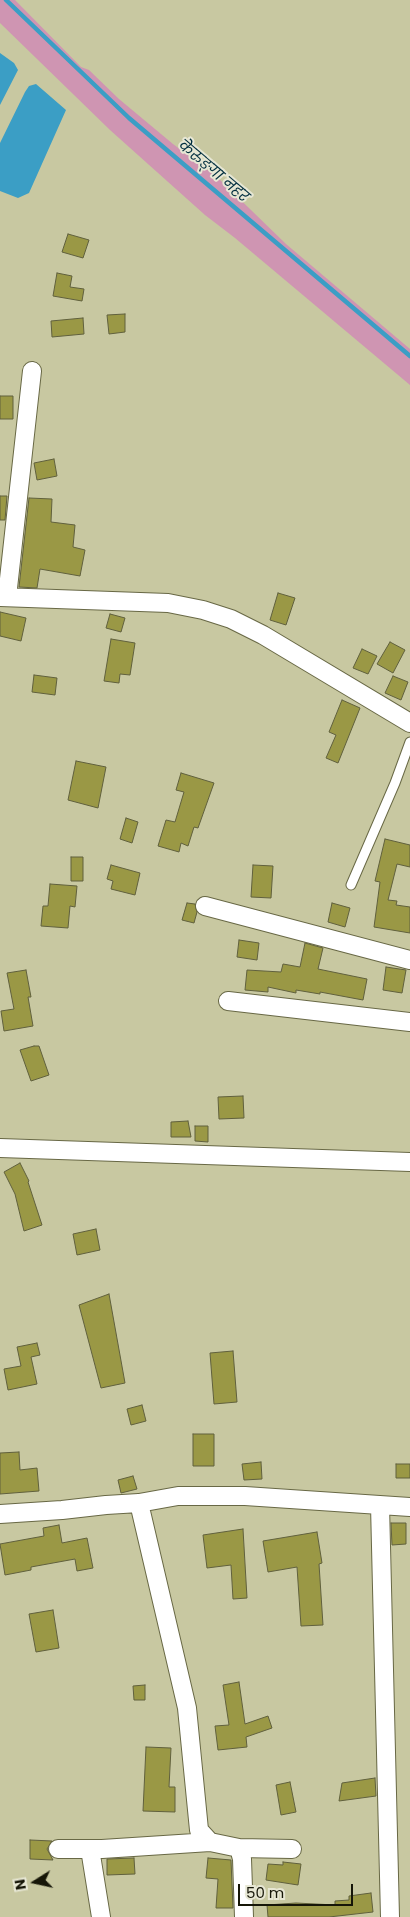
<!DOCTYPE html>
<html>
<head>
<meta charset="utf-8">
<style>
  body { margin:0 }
  #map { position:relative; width:410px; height:1917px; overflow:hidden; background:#c8c8a1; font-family:Poppins,sans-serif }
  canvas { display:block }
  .north { position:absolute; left:10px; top:1857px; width:50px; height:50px; -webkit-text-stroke:4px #e7e7d4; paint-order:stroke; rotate:260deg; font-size:14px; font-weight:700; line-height:20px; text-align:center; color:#161608 }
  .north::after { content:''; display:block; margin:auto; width:18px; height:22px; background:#161608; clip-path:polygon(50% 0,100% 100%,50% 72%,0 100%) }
  .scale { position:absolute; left:238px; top:1884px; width:115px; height:22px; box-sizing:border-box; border:2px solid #161608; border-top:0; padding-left:6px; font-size:15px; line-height:18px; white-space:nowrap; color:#161608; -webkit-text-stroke:4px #e7e7d4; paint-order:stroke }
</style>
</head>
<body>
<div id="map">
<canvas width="410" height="1917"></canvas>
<div class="north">N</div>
<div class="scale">50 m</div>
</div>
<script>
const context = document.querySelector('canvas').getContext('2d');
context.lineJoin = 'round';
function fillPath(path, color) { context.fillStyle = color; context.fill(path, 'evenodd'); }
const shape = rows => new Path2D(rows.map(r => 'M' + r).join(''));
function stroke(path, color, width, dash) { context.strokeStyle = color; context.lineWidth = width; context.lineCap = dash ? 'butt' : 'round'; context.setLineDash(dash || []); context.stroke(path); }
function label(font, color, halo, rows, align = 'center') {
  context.font = font + ' Poppins,"Noto Sans Devanagari",sans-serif'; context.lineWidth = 4; context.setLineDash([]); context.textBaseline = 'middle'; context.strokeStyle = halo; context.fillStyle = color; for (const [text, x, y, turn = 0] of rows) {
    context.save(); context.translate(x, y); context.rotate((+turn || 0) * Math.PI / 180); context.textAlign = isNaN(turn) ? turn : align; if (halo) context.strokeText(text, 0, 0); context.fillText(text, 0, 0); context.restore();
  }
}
fillPath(shape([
  [0,0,15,0,81,67,89,70,119,99,173,144,217,177,286,244,410,349,410,385,235,238,205,215,110,130,0,23]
]), '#cf95b2');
fillPath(shape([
  [0,53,14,63,18,70,0,105],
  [36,84,66,110,29,193,18,198,0,191,0,143,25,92,29,86]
]), '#3b9ec5');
stroke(shape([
  [6,0,129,118,410,356]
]), '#3b9ec5', 4.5);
const building = shape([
  [68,234,89,240,83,258,62,252,68,234],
  [57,273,72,276,70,287,84,289,82,301,53,296,57,273],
  [125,314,125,332,109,334,107,315,125,314],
  [83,318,84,334,52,337,51,321,83,318],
  [0,396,13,396,13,419,0,419,0,396],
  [54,459,57,476,37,480,34,463,54,459],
  [0,496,7,496,5,520,0,520,0,496],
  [29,498,52,499,51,522,75,525,73,547,85,550,80,576,40,569,37,588,19,587,29,498],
  [278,593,295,598,286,625,270,620,278,593],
  [0,612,26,618,21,641,0,636,0,612],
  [110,614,125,618,121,632,106,628,110,614],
  [111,639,135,643,130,675,120,674,119,683,104,681,111,639],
  [390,642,405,650,393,673,377,664,390,642],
  [362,649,377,656,368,674,353,668,362,649],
  [34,675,57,678,55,695,32,692,34,675],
  [393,676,408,682,401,700,385,693,393,676],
  [342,700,360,708,338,763,326,758,336,735,329,732,342,700],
  [76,761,106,767,98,808,68,800,76,761],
  [181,773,214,783,198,828,194,827,188,846,181,843,179,852,158,846,166,820,175,822,184,792,176,790,181,773],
  [126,818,138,822,132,843,120,839,126,818],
  [385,839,410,845,410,867,397,864,388,900,397,901,396,905,410,907,410,933,374,927,380,882,375,881,385,839],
  [71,857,83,857,83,881,71,881,71,857],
  [111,865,140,873,135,895,111,889,113,881,107,879,111,865],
  [253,865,273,866,271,898,251,897,253,865],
  [50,884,77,886,75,907,70,906,68,928,41,926,43,906,48,906,50,884],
  [187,903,195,904,197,912,194,923,182,920,187,903],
  [332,903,350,908,345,927,328,922,332,903],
  [239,940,259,943,257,960,237,957,239,940],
  [305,943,323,948,318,969,367,979,363,1000,320,992,320,994,296,990,296,993,268,987,268,992,245,990,247,970,281,972,283,964,300,967,305,943],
  [386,967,406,970,402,993,383,990,386,967],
  [26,970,31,997,28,997,33,1026,4,1031,1,1011,14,1009,7,973,26,970],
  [34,1046,39,1046,49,1075,31,1081,20,1050,34,1046],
  [243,1096,244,1118,219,1119,218,1097,243,1096],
  [188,1121,191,1137,171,1137,171,1122,188,1121],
  [195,1126,208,1126,208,1142,195,1141,195,1126],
  [20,1163,29,1181,28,1182,42,1225,24,1231,15,1194,4,1172,20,1163],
  [96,1229,100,1250,77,1255,73,1234,96,1229],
  [109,1294,125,1383,101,1388,79,1305,109,1294],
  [37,1343,40,1355,31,1357,37,1384,8,1390,4,1369,21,1366,17,1347,37,1343],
  [233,1351,237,1402,214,1404,210,1353,233,1351],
  [142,1405,146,1421,131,1425,127,1409,142,1405],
  [193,1434,214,1434,214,1466,193,1466,193,1434],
  [19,1452,20,1470,37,1468,39,1491,0,1494,0,1453,19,1452],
  [261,1462,262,1479,244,1480,242,1464,261,1462],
  [396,1464,410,1464,410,1478,396,1478,396,1464],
  [133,1476,137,1489,121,1493,118,1480,133,1476],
  [391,1523,406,1523,406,1544,392,1545,391,1523],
  [59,1525,62,1543,87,1538,93,1568,77,1571,75,1559,31,1567,31,1570,5,1575,0,1544,44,1536,43,1528,59,1525],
  [243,1529,247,1598,233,1599,231,1565,207,1568,203,1535,243,1529],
  [317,1532,322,1563,319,1564,323,1625,301,1626,297,1567,268,1572,263,1541,317,1532],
  [53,1610,59,1648,36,1652,29,1614,53,1610],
  [239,1682,245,1724,268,1716,272,1728,246,1737,247,1747,218,1750,215,1726,229,1725,223,1685,239,1682],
  [145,1685,145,1700,134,1700,133,1686,145,1685],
  [146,1747,171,1748,169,1787,175,1787,175,1812,143,1811,146,1747],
  [375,1778,376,1796,339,1801,342,1783,375,1778],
  [290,1782,296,1812,281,1815,276,1785,290,1782],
  [30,1840,52,1841,47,1849,53,1860,30,1859,30,1840],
  [134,1858,135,1874,107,1875,107,1859,134,1858],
  [208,1858,231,1860,233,1908,216,1908,218,1879,206,1878,208,1858],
  [283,1862,301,1864,298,1885,266,1880,268,1864,283,1865,283,1862],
  [371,1893,373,1912,329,1917,268,1917,267,1905,296,1903,335,1905,335,1901,349,1900,349,1896,371,1893]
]);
fillPath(building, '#9a9845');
stroke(building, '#60603d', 1);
const lane = shape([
  [351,885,395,783,410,742]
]);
const street = shape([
  [0,597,168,603,203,610,231,619,263,635,410,723],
  [7,597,32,371],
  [205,906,410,960],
  [228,1001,410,1022],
  [0,1148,410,1162],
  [139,1503,187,1708,199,1830,210,1842,239,1848,292,1849],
  [380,1505,390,1917],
  [0,1514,62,1510,106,1505,139,1503,178,1496,245,1496,410,1507],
  [239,1848,242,1859,244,1917],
  [58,1849,102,1849,210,1842],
  [90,1849,101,1917]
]);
stroke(lane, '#686845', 11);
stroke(street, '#686845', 20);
stroke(lane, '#fff', 9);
stroke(street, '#fff', 18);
label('italic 15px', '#012e3f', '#e7e7d4', [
  ["केेरुङ्गा नहर",213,172,40]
]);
</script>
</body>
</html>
